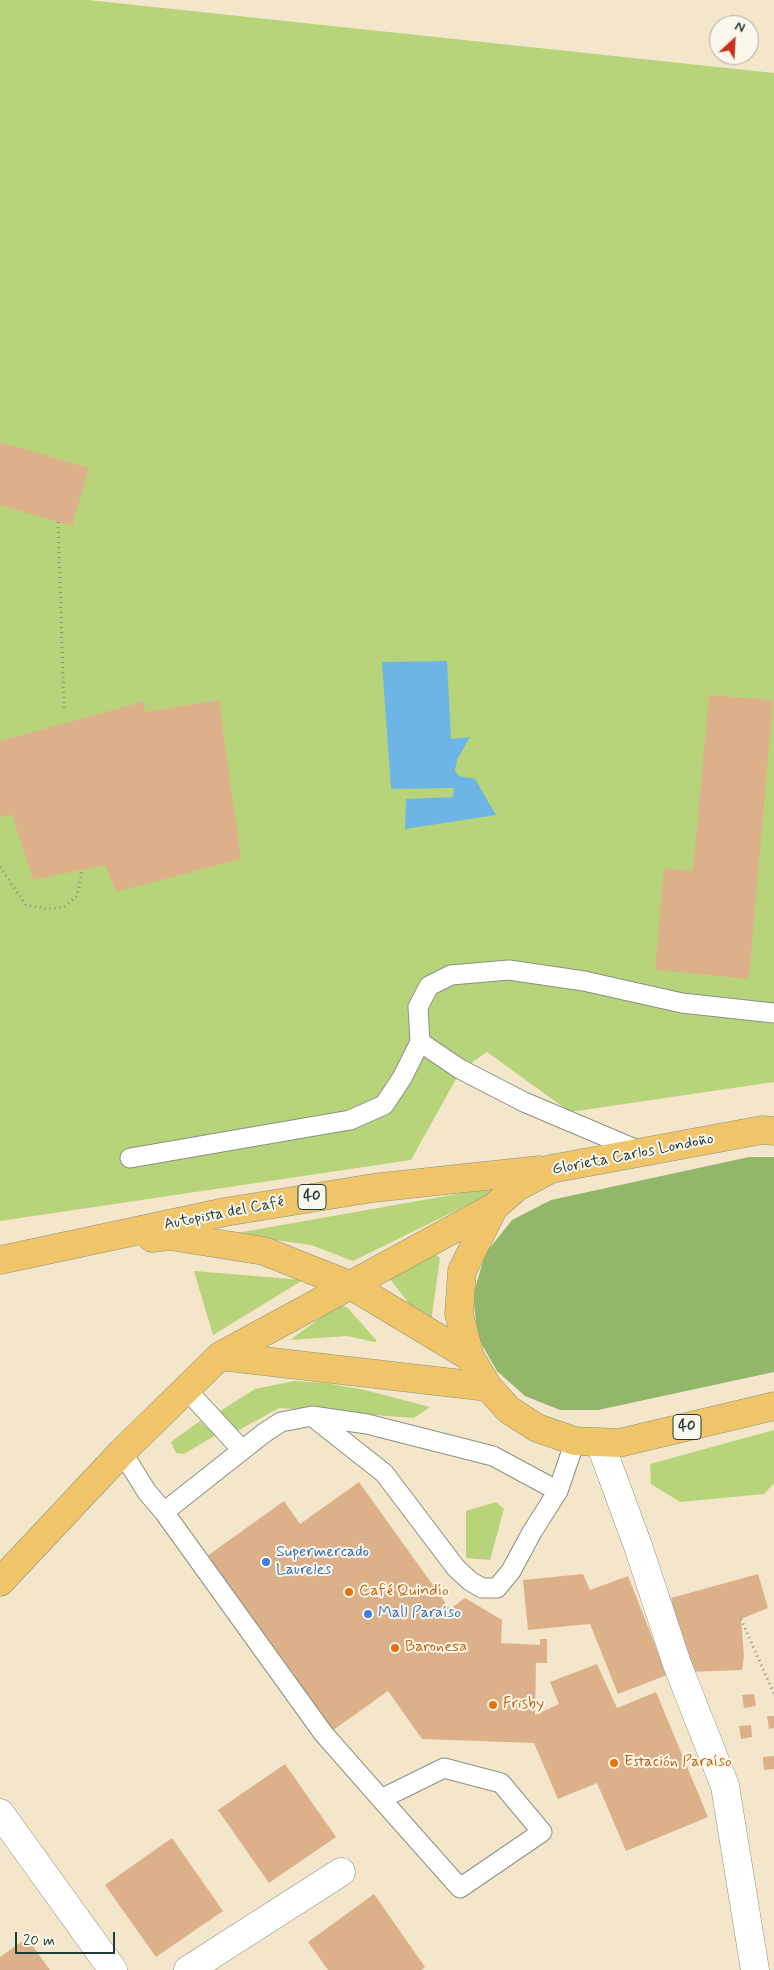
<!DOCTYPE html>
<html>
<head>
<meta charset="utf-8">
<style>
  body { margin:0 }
  #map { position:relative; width:774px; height:1970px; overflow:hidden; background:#f3e6cb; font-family:Mynerve,sans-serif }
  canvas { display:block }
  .north { position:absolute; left:709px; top:15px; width:50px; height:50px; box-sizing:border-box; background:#fbf7ec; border:1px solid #a3ada2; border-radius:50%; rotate:25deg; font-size:14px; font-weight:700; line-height:20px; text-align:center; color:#1f3d34 }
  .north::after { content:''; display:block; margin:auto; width:18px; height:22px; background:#c8321e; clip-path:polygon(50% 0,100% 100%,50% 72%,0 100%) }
  .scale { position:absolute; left:15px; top:1932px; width:100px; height:22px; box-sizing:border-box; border:2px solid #1f3d34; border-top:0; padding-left:6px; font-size:15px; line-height:18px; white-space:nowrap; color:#1f3d34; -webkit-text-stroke:4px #fbf7ec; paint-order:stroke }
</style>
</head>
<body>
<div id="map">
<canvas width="774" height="1970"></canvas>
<div class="north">N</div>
<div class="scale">20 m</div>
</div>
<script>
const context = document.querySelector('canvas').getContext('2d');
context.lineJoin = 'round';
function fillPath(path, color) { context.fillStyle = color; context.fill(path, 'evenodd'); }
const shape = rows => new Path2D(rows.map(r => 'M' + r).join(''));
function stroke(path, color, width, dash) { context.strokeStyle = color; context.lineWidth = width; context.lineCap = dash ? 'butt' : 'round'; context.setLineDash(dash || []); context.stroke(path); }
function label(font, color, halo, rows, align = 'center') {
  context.font = font + ' Mynerve,sans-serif'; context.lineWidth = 4; context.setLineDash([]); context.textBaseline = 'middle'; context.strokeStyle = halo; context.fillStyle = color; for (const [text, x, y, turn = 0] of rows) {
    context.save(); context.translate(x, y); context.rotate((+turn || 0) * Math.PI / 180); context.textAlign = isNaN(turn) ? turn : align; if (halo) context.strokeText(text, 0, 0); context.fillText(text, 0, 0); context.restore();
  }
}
fillPath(shape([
  [0,0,88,0,774,73,774,1082,570,1112,487,1052,461,1070,411,1160,0,1221],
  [508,1185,353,1261,311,1245,231,1234],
  [435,1254,440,1258,431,1322,426,1325,389,1278],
  [194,1271,303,1280,213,1335],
  [338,1305,347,1307,377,1341,375,1342,347,1336,290,1340],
  [294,1381,326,1383,365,1390,430,1407,414,1418,279,1408,237,1431,220,1411,255,1389],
  [200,1421,216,1435,184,1454,176,1453,171,1442],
  [774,1430,774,1483,764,1494,680,1502,651,1484,650,1464],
  [496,1502,504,1509,490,1560,466,1558,466,1511]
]), '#b8d47a');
fillPath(shape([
  [749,1157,774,1157,774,1372,598,1410,560,1410,525,1396,497,1371,478,1338,473,1296,485,1254,512,1220,551,1200]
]), '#92b66a');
fillPath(shape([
  [447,661,451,739,470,737,457,760,455,770,459,776,475,779,496,815,405,829,406,799,453,797,454,788,391,789,382,662]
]), '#6db5e5');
fillPath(shape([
  [0,442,89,468,72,526,0,505],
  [709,695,773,700,749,979,655,970,664,868,693,871],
  [219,700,241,859,116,892,105,865,33,880,12,815,0,817,0,741,145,701,144,712],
  [359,1482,450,1609,465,1598,502,1620,501,1643,540,1645,540,1639,547,1639,547,1663,536,1663,535,1715,559,1704,550,1682,597,1664,617,1708,656,1692,708,1817,626,1851,597,1783,558,1799,534,1743,422,1739,388,1691,329,1733,203,1559,284,1501,300,1524],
  [583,1574,590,1590,628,1576,667,1675,618,1694,590,1624,528,1630,523,1580],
  [758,1574,768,1608,741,1619,744,1656,742,1670,688,1672,671,1598],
  [754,1694,756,1706,744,1708,742,1695],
  [767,1716,774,1716,774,1728,769,1729],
  [751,1725,752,1737,741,1739,739,1726],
  [774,1756,774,1769,764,1770,763,1757],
  [285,1764,336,1837,269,1883,218,1810],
  [172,1838,223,1911,156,1957,105,1885],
  [374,1894,425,1967,421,1970,328,1970,308,1942],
  [27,1938,50,1970,0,1970,0,1957]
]), '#dcb189');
const service = shape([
  [420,1042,418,1007,429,986,451,975,509,970,584,981,682,1003,774,1013],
  [130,1158,350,1120,384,1105,402,1078,420,1042,460,1069,524,1102,642,1152],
  [186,1389,242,1450],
  [313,1417,384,1473,456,1568,470,1581,482,1588,497,1588,511,1571,532,1532,558,1491,575,1441],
  [122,1452,147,1492,164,1512,264,1433,281,1422,312,1416,367,1424,493,1456,558,1491],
  [164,1512,323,1733,381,1799,460,1888,542,1832,501,1783,444,1768,381,1799]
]);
const minor = shape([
  [600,1443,638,1546,677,1664,725,1786,755,1970],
  [0,1813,113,1970],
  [188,1970,341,1872]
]);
const primary = shape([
  [220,1356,488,1387],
  [0,1582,122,1452,220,1356,494,1207]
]);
const trunk = shape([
  [774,1131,762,1130,551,1169,517,1187,494,1207,462,1271,459,1314,470,1357,488,1387,509,1410,537,1428,575,1441,619,1443,774,1406],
  [152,1238,170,1236,264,1251,352,1286,470,1357],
  [0,1260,225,1212,373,1188,540,1170]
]);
stroke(service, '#899280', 21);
stroke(minor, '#899280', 29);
stroke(primary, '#899280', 29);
stroke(trunk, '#899280', 29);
stroke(shape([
  [58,522,64,708],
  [0,867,26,905,47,909,64,907,77,896,82,870],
  [741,1619,774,1694]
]), '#899280', 3, [1, 4]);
stroke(service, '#fff', 19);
stroke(minor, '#fff', 28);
stroke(primary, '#f0c469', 28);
stroke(trunk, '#f0c469', 28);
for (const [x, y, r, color] of [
  [266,1562,5,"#3f7fe0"],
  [349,1592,5,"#e8710a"],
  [368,1614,5,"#3f7fe0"],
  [395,1648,5,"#e8710a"],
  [493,1705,5,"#e8710a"],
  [614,1763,5,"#e8710a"]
]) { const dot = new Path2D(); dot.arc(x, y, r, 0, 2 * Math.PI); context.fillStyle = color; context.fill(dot); stroke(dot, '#fbf7ec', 2); }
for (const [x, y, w] of [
  [312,1197,28],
  [687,1427,28]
]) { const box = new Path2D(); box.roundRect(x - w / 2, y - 12.5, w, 25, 4); context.fillStyle = '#fbf7ec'; context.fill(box); stroke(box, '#1f3d34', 1); }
label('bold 15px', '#1f3d34', null, [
  ["40",312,1197],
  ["40",687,1427]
]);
label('16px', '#1f3d34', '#fbf7ec', [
  ["Glorieta Carlos Londoño",633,1155,-11],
  ["Autopista del Café",224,1214,-11]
]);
label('16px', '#366cbe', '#fbf7ec', [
  ["Supermercado",276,1553],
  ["Laureles",276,1571],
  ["Mall Paraíso",378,1614]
], 'left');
label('16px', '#c56008', '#fbf7ec', [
  ["Café Quindío",359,1592],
  ["Baronesa",405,1648],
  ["Frisby",503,1705],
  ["Estación Paraíso",624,1763]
], 'left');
</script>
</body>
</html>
